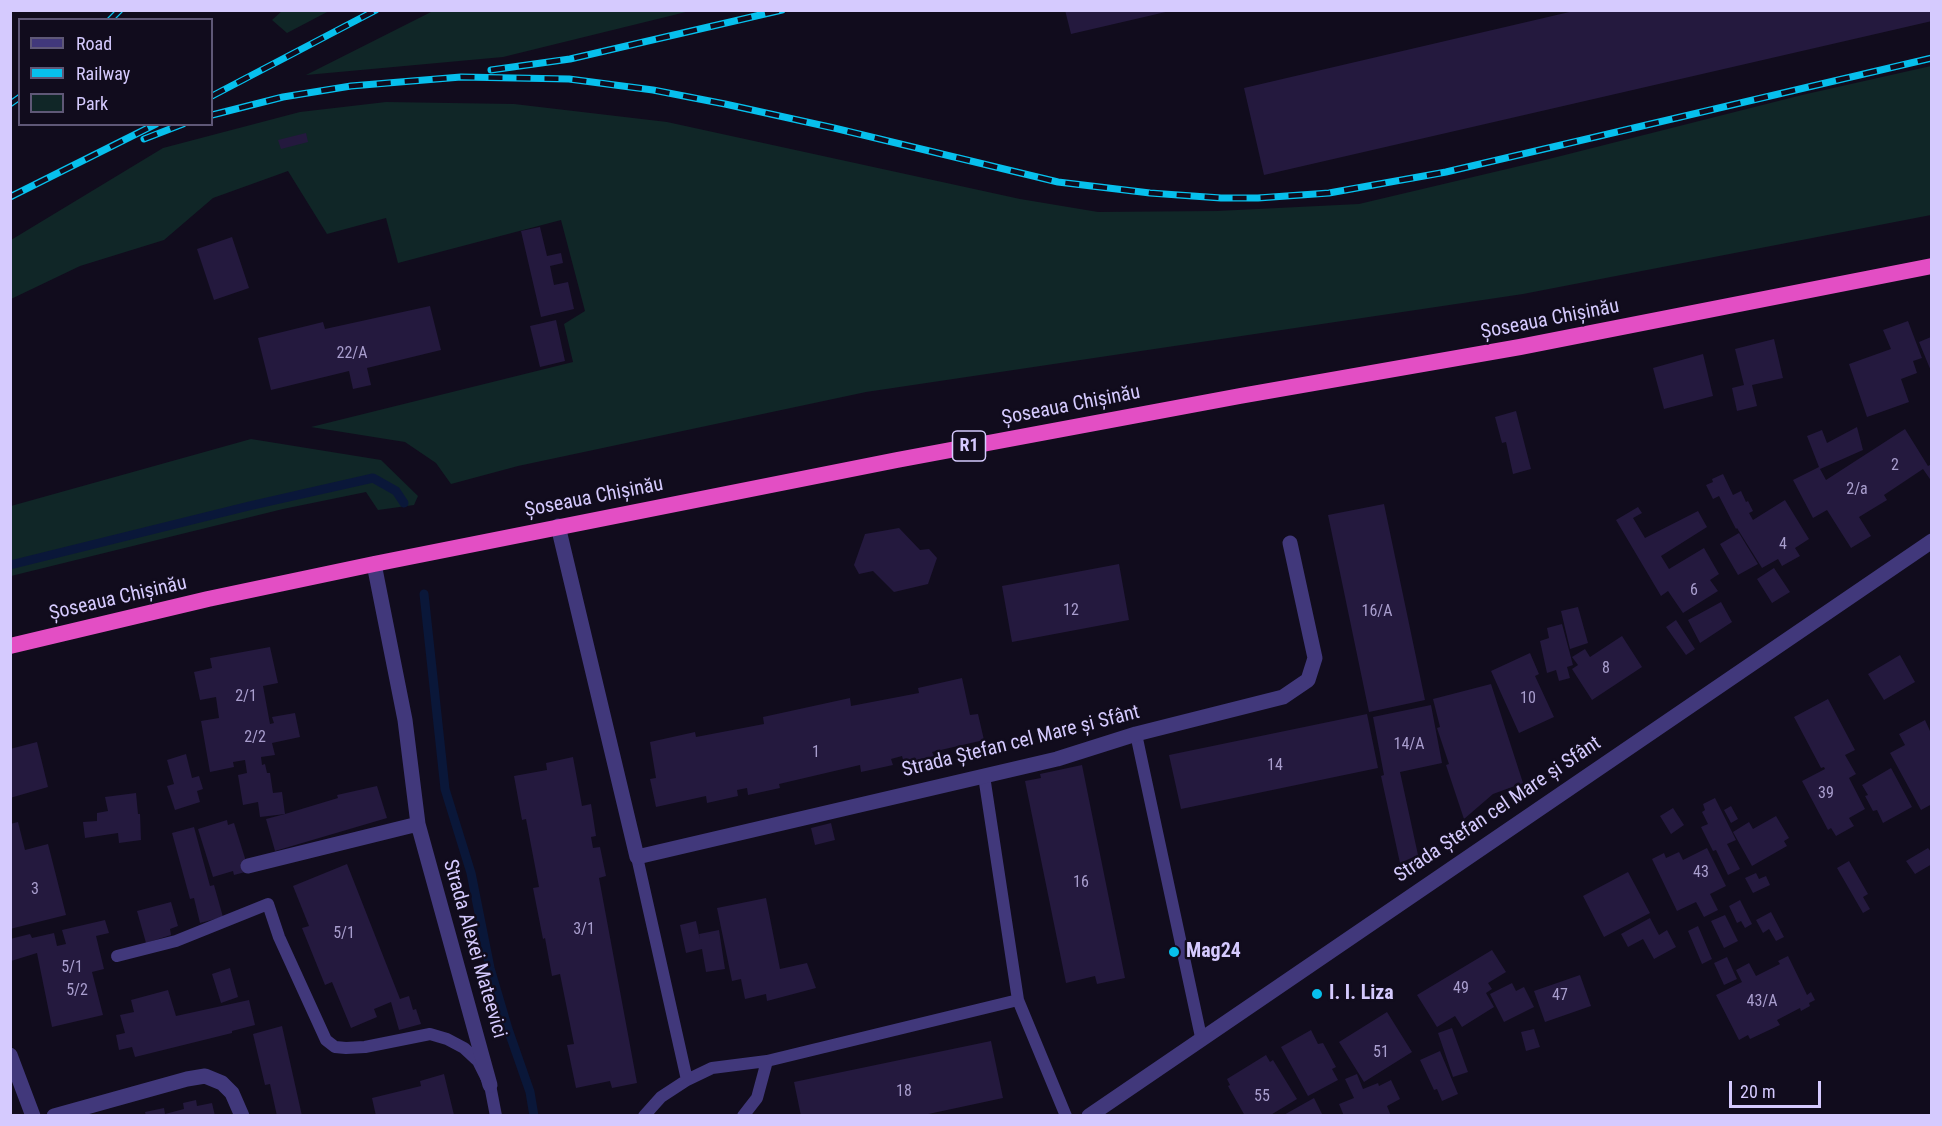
<!DOCTYPE html>
<html>
<head>
<meta charset="utf-8">
<style>
  body { margin:0 }
  #map { position:relative; width:1942px; height:1126px; overflow:hidden; background:#110c1d; font-family:"Roboto Condensed",sans-serif }
  canvas { display:block }
  .frame { position:absolute; inset:0; border:12px solid #d5cafe; pointer-events:none }
  .legend { position:absolute; left:18px; top:18px; width:195px; height:108px; box-sizing:border-box; background:#110c1d; border:2px solid #5f5877; margin:0; padding:8px 10px; list-style:none; font-size:18px; color:#d5cafe }
  .legend li { display:flex; align-items:center; gap:12px; height:30px }
  .legend b { width:30px; border:2px solid #5f5877 }
  .scale { position:absolute; left:1729px; top:1081px; width:92px; height:27px; box-sizing:border-box; border:3px solid #d5cafe; border-top:0; padding-left:8px; font-size:18px; line-height:21px; white-space:nowrap; color:#d5cafe; -webkit-text-stroke:4px #110c1d; paint-order:stroke }
</style>
</head>
<body>
<div id="map">
<canvas width="1942" height="1126"></canvas>
<div class="frame"></div>
<ul class="legend">
<li><b style="height:8px;background:#41387b"></b>Road</li>
<li><b style="height:8px;background:#07c0ed"></b>Railway</li>
<li><b style="height:16px;background:#102627"></b>Park</li>
</ul>
<div class="scale">20 m</div>
</div>
<script>
const context = document.querySelector('canvas').getContext('2d');
context.lineJoin = 'round';
function fillPath(path, color) { context.fillStyle = color; context.fill(path, 'evenodd'); }
const shape = rows => new Path2D(rows.map(r => 'M' + r).join(''));
function stroke(path, color, width, dash) { context.strokeStyle = color; context.lineWidth = width; context.lineCap = dash ? 'butt' : 'round'; context.setLineDash(dash || []); context.stroke(path); }
function label(font, color, halo, rows, align = 'center') {
  context.font = font + ' "Roboto Condensed",sans-serif'; context.lineWidth = 5; context.setLineDash([]); context.textBaseline = 'middle'; context.strokeStyle = halo; context.fillStyle = color; for (const [text, x, y, turn = 0] of rows) {
    context.save(); context.translate(x, y); context.rotate((+turn || 0) * Math.PI / 180); context.textAlign = isNaN(turn) ? turn : align; if (halo) context.strokeText(text, 0, 0); context.fillText(text, 0, 0); context.restore();
  }
}
fillPath(shape([
  [282,11,282,10,329,11,287,33,272,20],
  [433,11,433,10,690,11,503,57,306,75],
  [1931,66,1931,215,1523,294,866,392,518,466,451,484,436,463,405,442,311,427,573,362,564,324,585,311,561,220,398,263,386,218,327,234,288,171,213,198,164,240,80,266,11,299,11,240,163,148,300,112,386,102,514,104,667,122,1020,199,1098,212,1217,211,1359,204,1545,160,1802,95],
  [251,439,381,460,418,496,414,505,378,510,366,492,283,509,11,576,11,506]
]), '#102627');
stroke(shape([
  [10,565,249,506,373,478,396,491,404,503],
  [424,594,445,789,471,873,490,968,508,1029,530,1092,534,1116]
]), '#0a1739', 9);
fillPath(shape([
  [1065,10,1170,10,1170,11,1071,34],
  [1578,10,1932,10,1932,21,1264,175,1244,88],
  [306,133,308,142,281,149,278,140],
  [540,227,547,256,561,253,563,263,550,266,554,285,568,282,574,309,541,317,521,231],
  [232,237,249,288,214,300,197,249],
  [430,306,441,350,367,368,371,385,353,389,349,371,271,390,258,338,323,322,325,329],
  [556,320,565,361,540,367,530,326],
  [1908,321,1922,358,1913,361,1917,373,1901,379,1909,402,1867,417,1849,364,1891,349,1883,330],
  [1931,337,1931,371,1919,342],
  [1774,339,1783,378,1752,385,1757,406,1737,411,1732,388,1744,385,1735,349],
  [1703,354,1713,396,1664,409,1653,368],
  [1516,411,1531,469,1513,474,1506,442,1502,443,1495,417],
  [1857,427,1863,450,1820,469,1826,480,1905,429,1928,466,1932,464,1932,482,1923,469,1884,495,1887,500,1859,517,1871,536,1851,548,1827,510,1813,518,1793,480,1819,467,1807,436,1822,430,1827,443],
  [1723,474,1733,495,1741,491,1746,502,1748,501,1753,511,1749,513,1753,520,1785,500,1809,539,1795,548,1800,556,1782,566,1778,559,1762,568,1737,528,1736,529,1719,496,1713,499,1706,485,1713,482,1712,479],
  [1384,504,1425,700,1369,712,1328,515],
  [1638,507,1642,513,1633,518,1645,538,1698,511,1707,527,1661,556,1669,569,1704,548,1719,574,1710,580,1718,591,1683,613,1668,591,1661,596,1616,520],
  [899,528,920,550,929,549,937,558,928,584,894,592,873,571,859,574,854,565,865,534],
  [1739,533,1758,564,1738,575,1720,544],
  [1119,564,1129,620,1012,642,1002,586],
  [1774,568,1790,592,1772,603,1757,579],
  [1721,602,1732,622,1700,643,1688,620],
  [1578,607,1588,643,1570,649,1561,611],
  [1676,620,1695,649,1686,655,1666,627],
  [1562,624,1573,665,1567,667,1570,678,1559,681,1556,670,1547,673,1540,641,1549,638,1547,628],
  [1622,636,1642,667,1592,700,1572,669,1578,665,1572,657,1585,649,1590,657],
  [270,647,278,683,263,686,270,724,274,723,272,717,295,713,300,737,272,743,275,755,261,757,262,765,265,764,267,773,270,773,273,793,282,792,285,814,338,798,337,795,377,786,387,818,275,851,266,819,285,814,260,817,258,802,243,805,238,775,247,773,245,760,233,762,234,767,210,772,201,721,219,718,216,697,200,700,194,672,212,668,210,658],
  [1530,653,1539,674,1535,676,1554,717,1519,733,1491,671],
  [1900,655,1915,682,1884,700,1868,674],
  [962,678,970,715,978,714,984,740,932,752,934,756,904,763,902,756,891,759,893,765,861,772,860,765,779,784,780,788,748,795,747,788,737,790,738,796,707,803,706,796,656,807,650,779,656,778,650,742,695,732,696,737,764,724,763,717,850,698,851,706,919,693,918,688],
  [1491,684,1523,783,1493,794,1464,819,1446,765,1449,764,1437,728,1440,727,1433,699],
  [1828,699,1855,750,1845,755,1856,774,1849,778,1865,809,1849,818,1854,826,1836,836,1831,828,1828,830,1802,781,1825,769,1824,767,1821,768,1794,717],
  [1431,705,1442,763,1400,772,1418,855,1400,863,1381,776,1384,775,1373,717],
  [1367,714,1378,768,1181,809,1169,755],
  [1925,720,1930,731,1932,730,1932,804,1921,810,1890,753,1905,745,1899,734],
  [37,742,48,787,10,798,10,749],
  [186,754,192,778,199,776,203,789,197,791,200,802,175,810,167,786,174,784,167,760],
  [573,757,582,806,591,804,596,836,591,837,593,848,600,847,606,876,599,878,637,1083,612,1088,610,1081,576,1088,567,1045,574,1044,560,974,552,976,545,938,543,939,533,888,539,887,526,819,522,820,514,776,547,770,546,763],
  [1082,765,1125,978,1097,984,1095,976,1066,983,1025,781,1041,778,1040,774],
  [1891,768,1912,807,1883,823,1877,810,1873,811,1865,796,1868,795,1862,785],
  [136,793,138,814,140,814,141,840,119,843,118,833,85,838,83,822,97,821,97,813,108,811,105,797],
  [1715,798,1736,840,1727,844,1740,869,1728,875,1716,850,1713,851,1701,827,1708,824,1702,812,1705,810,1703,804],
  [1731,806,1738,819,1731,823,1724,810],
  [1673,808,1684,825,1671,834,1660,816],
  [1776,816,1789,838,1784,841,1787,846,1752,866,1733,832,1749,822,1753,829],
  [227,820,228,825,234,823,249,871,234,875,233,871,213,877,198,829],
  [18,822,25,850,48,844,66,915,10,929,10,824],
  [831,823,835,840,815,845,811,828],
  [194,827,210,886,214,885,223,917,200,923,194,898,190,899,172,833],
  [1707,848,1726,886,1710,894,1718,910,1704,917,1696,902,1677,911,1652,859,1664,853,1666,858,1679,852,1683,860],
  [1928,848,1932,853,1932,864,1915,874,1906,861],
  [1849,861,1868,894,1863,897,1870,909,1863,913,1837,868],
  [347,864,400,999,409,996,413,1010,416,1009,421,1024,399,1030,391,1002,374,1009,377,1017,351,1028,332,982,325,985,302,928,309,926,293,886],
  [1628,872,1650,913,1604,937,1583,896],
  [1756,873,1759,879,1766,876,1770,885,1753,893,1745,878],
  [766,898,780,969,807,963,816,988,767,1001,766,994,745,999,741,979,732,981,717,908],
  [1740,900,1752,924,1745,928,1741,921,1737,923,1729,906],
  [171,902,178,926,170,929,171,935,146,943,137,911],
  [1771,912,1784,937,1776,941,1769,929,1763,933,1756,920],
  [1725,915,1738,941,1724,948,1711,921],
  [1650,918,1659,935,1667,930,1676,947,1654,959,1643,939,1628,947,1621,934],
  [105,920,109,933,96,936,104,969,92,972,103,1015,52,1027,37,953,11,961,10,939,30,934,32,938,54,933,57,946,66,944,62,930],
  [696,921,700,940,699,934,719,930,725,969,706,972,702,949,686,953,680,925],
  [1698,926,1712,959,1702,964,1688,931],
  [1492,950,1506,972,1488,983,1492,989,1486,993,1494,1007,1462,1027,1455,1016,1437,1027,1417,995],
  [1788,956,1807,995,1811,992,1815,1000,1809,1003,1810,1006,1801,1011,1800,1008,1777,1020,1780,1025,1750,1039,1748,1035,1739,1040,1716,995,1742,982,1736,970,1749,963,1756,976,1780,964,1778,961],
  [1727,957,1737,979,1724,985,1714,963],
  [230,968,238,997,221,1003,212,974],
  [1580,975,1591,1006,1545,1022,1534,991],
  [1512,983,1516,991,1524,987,1534,1007,1504,1022,1490,994],
  [168,990,176,1016,249,1000,255,1025,232,1031,232,1033,135,1057,132,1047,119,1050,116,1035,125,1033,120,1015,134,1012,131,1000],
  [1387,1012,1412,1052,1364,1082,1339,1042],
  [282,1026,302,1116,277,1116,270,1084,265,1085,253,1034],
  [1452,1028,1468,1072,1453,1077,1438,1033],
  [1534,1029,1540,1047,1526,1051,1521,1032],
  [1311,1030,1318,1044,1323,1043,1336,1067,1332,1069,1338,1080,1308,1096,1281,1047],
  [991,1041,1003,1098,919,1116,801,1116,794,1082],
  [1440,1051,1458,1094,1442,1101,1437,1089,1434,1090,1420,1060],
  [1266,1055,1270,1062,1273,1060,1297,1099,1269,1116,1245,1116,1228,1086,1230,1085,1227,1079],
  [444,1074,454,1115,376,1116,372,1098,421,1086,420,1081],
  [1357,1074,1363,1089,1378,1083,1379,1086,1391,1080,1400,1099,1387,1106,1391,1116,1344,1116,1339,1104,1354,1098,1345,1079],
  [1314,1098,1323,1116,1282,1116],
  [196,1100,197,1106,212,1103,215,1116,146,1116,145,1112,164,1108,165,1114,184,1109,183,1103]
]), '#24193e');
stroke(shape([
  [1136,734,1201,1037],
  [637,857,687,1080],
  [117,956,176,941,268,904,279,937,326,1040,335,1047,346,1048,365,1047,430,1034,447,1039,464,1048,478,1061,490,1085,496,1116],
  [1018,1000,1066,1116],
  [644,1116,661,1097,687,1080,712,1068,767,1061,1018,1000,984,776],
  [743,1116,757,1098,767,1061]
]), '#41387b', 12);
stroke(shape([
  [558,526,637,857,1057,759,1136,734,1283,697,1308,680,1315,658,1290,543],
  [374,564,405,720,418,824,490,1085],
  [248,866,418,824],
  [10,1055,33,1116],
  [54,1116,187,1079,205,1076,222,1083,232,1093,242,1116]
]), '#41387b', 15);
stroke(shape([
  [1089,1116,1932,541]
]), '#41387b', 15);
stroke(shape([
  [10,646,208,599,374,564,897,460,1240,396,1520,347,1932,266]
]), '#e34ec4', 16);
const rail = shape([
  [110,20,120,10],
  [491,70,570,59,782,10],
  [212,96,376,10],
  [10,104,20,97],
  [212,115,283,97,351,86,461,77,569,79,653,90,725,104,834,128,1058,182,1150,193,1221,198,1258,198,1329,193,1446,172,1932,58],
  [144,139,183,124],
  [10,197,156,124]
]);
stroke(rail, '#07c0ed', 7);
stroke(rail, '#110c1d', 4.5, [14]);
for (const [x, y, r, color] of [
  [1174,952,6,"#07c0ed"],
  [1317,994,6,"#07c0ed"]
]) { const dot = new Path2D(); dot.arc(x, y, r, 0, 2 * Math.PI); context.fillStyle = color; context.fill(dot); stroke(dot, '#110c1d', 2); }
label('16px', '#a99ece', null, [
  ["22/A",352,354],
  ["2",1895,466],
  ["2/a",1857,490],
  ["4",1783,545],
  ["6",1694,591],
  ["12",1071,611],
  ["16/A",1377,612],
  ["8",1606,669],
  ["2/1",246,697],
  ["10",1528,699],
  ["2/2",255,738],
  ["14/A",1409,745],
  ["1",816,753],
  ["14",1275,766],
  ["39",1826,794],
  ["43",1701,873],
  ["16",1081,883],
  ["3",35,890],
  ["3/1",584,930],
  ["5/1",344,934],
  ["5/1",72,968],
  ["49",1461,989],
  ["5/2",77,991],
  ["47",1560,996],
  ["43/A",1762,1002],
  ["51",1381,1053],
  ["18",904,1092],
  ["55",1262,1097]
]);
for (const [x, y, w] of [
  [969,446,33]
]) { const box = new Path2D(); box.roundRect(x - w / 2, y - 15, w, 30, 4.5); context.fillStyle = '#110c1d'; context.fill(box); stroke(box, '#d5cafe', 1.5); }
label('bold 18px', '#d5cafe', null, [
  ["R1",969,446]
]);
label('20px', '#d5cafe', '#110c1d', [
  ["Șoseaua Chișinău",1550,320,-11],
  ["Șoseaua Chișinău",1071,406,-11],
  ["Șoseaua Chișinău",594,498,-11],
  ["Șoseaua Chișinău",118,599,-13],
  ["Strada Ștefan cel Mare și Sfânt",1021,742,-14],
  ["Strada Ștefan cel Mare și Sfânt",1498,810,-34],
  ["Strada Alexei Mateevici",474,949,74]
]);
label('bold 20px', '#d5cafe', '#110c1d', [
  ["Mag24",1186,952],
  ["I. I. Liza",1329,994]
], 'left');
</script>
</body>
</html>
